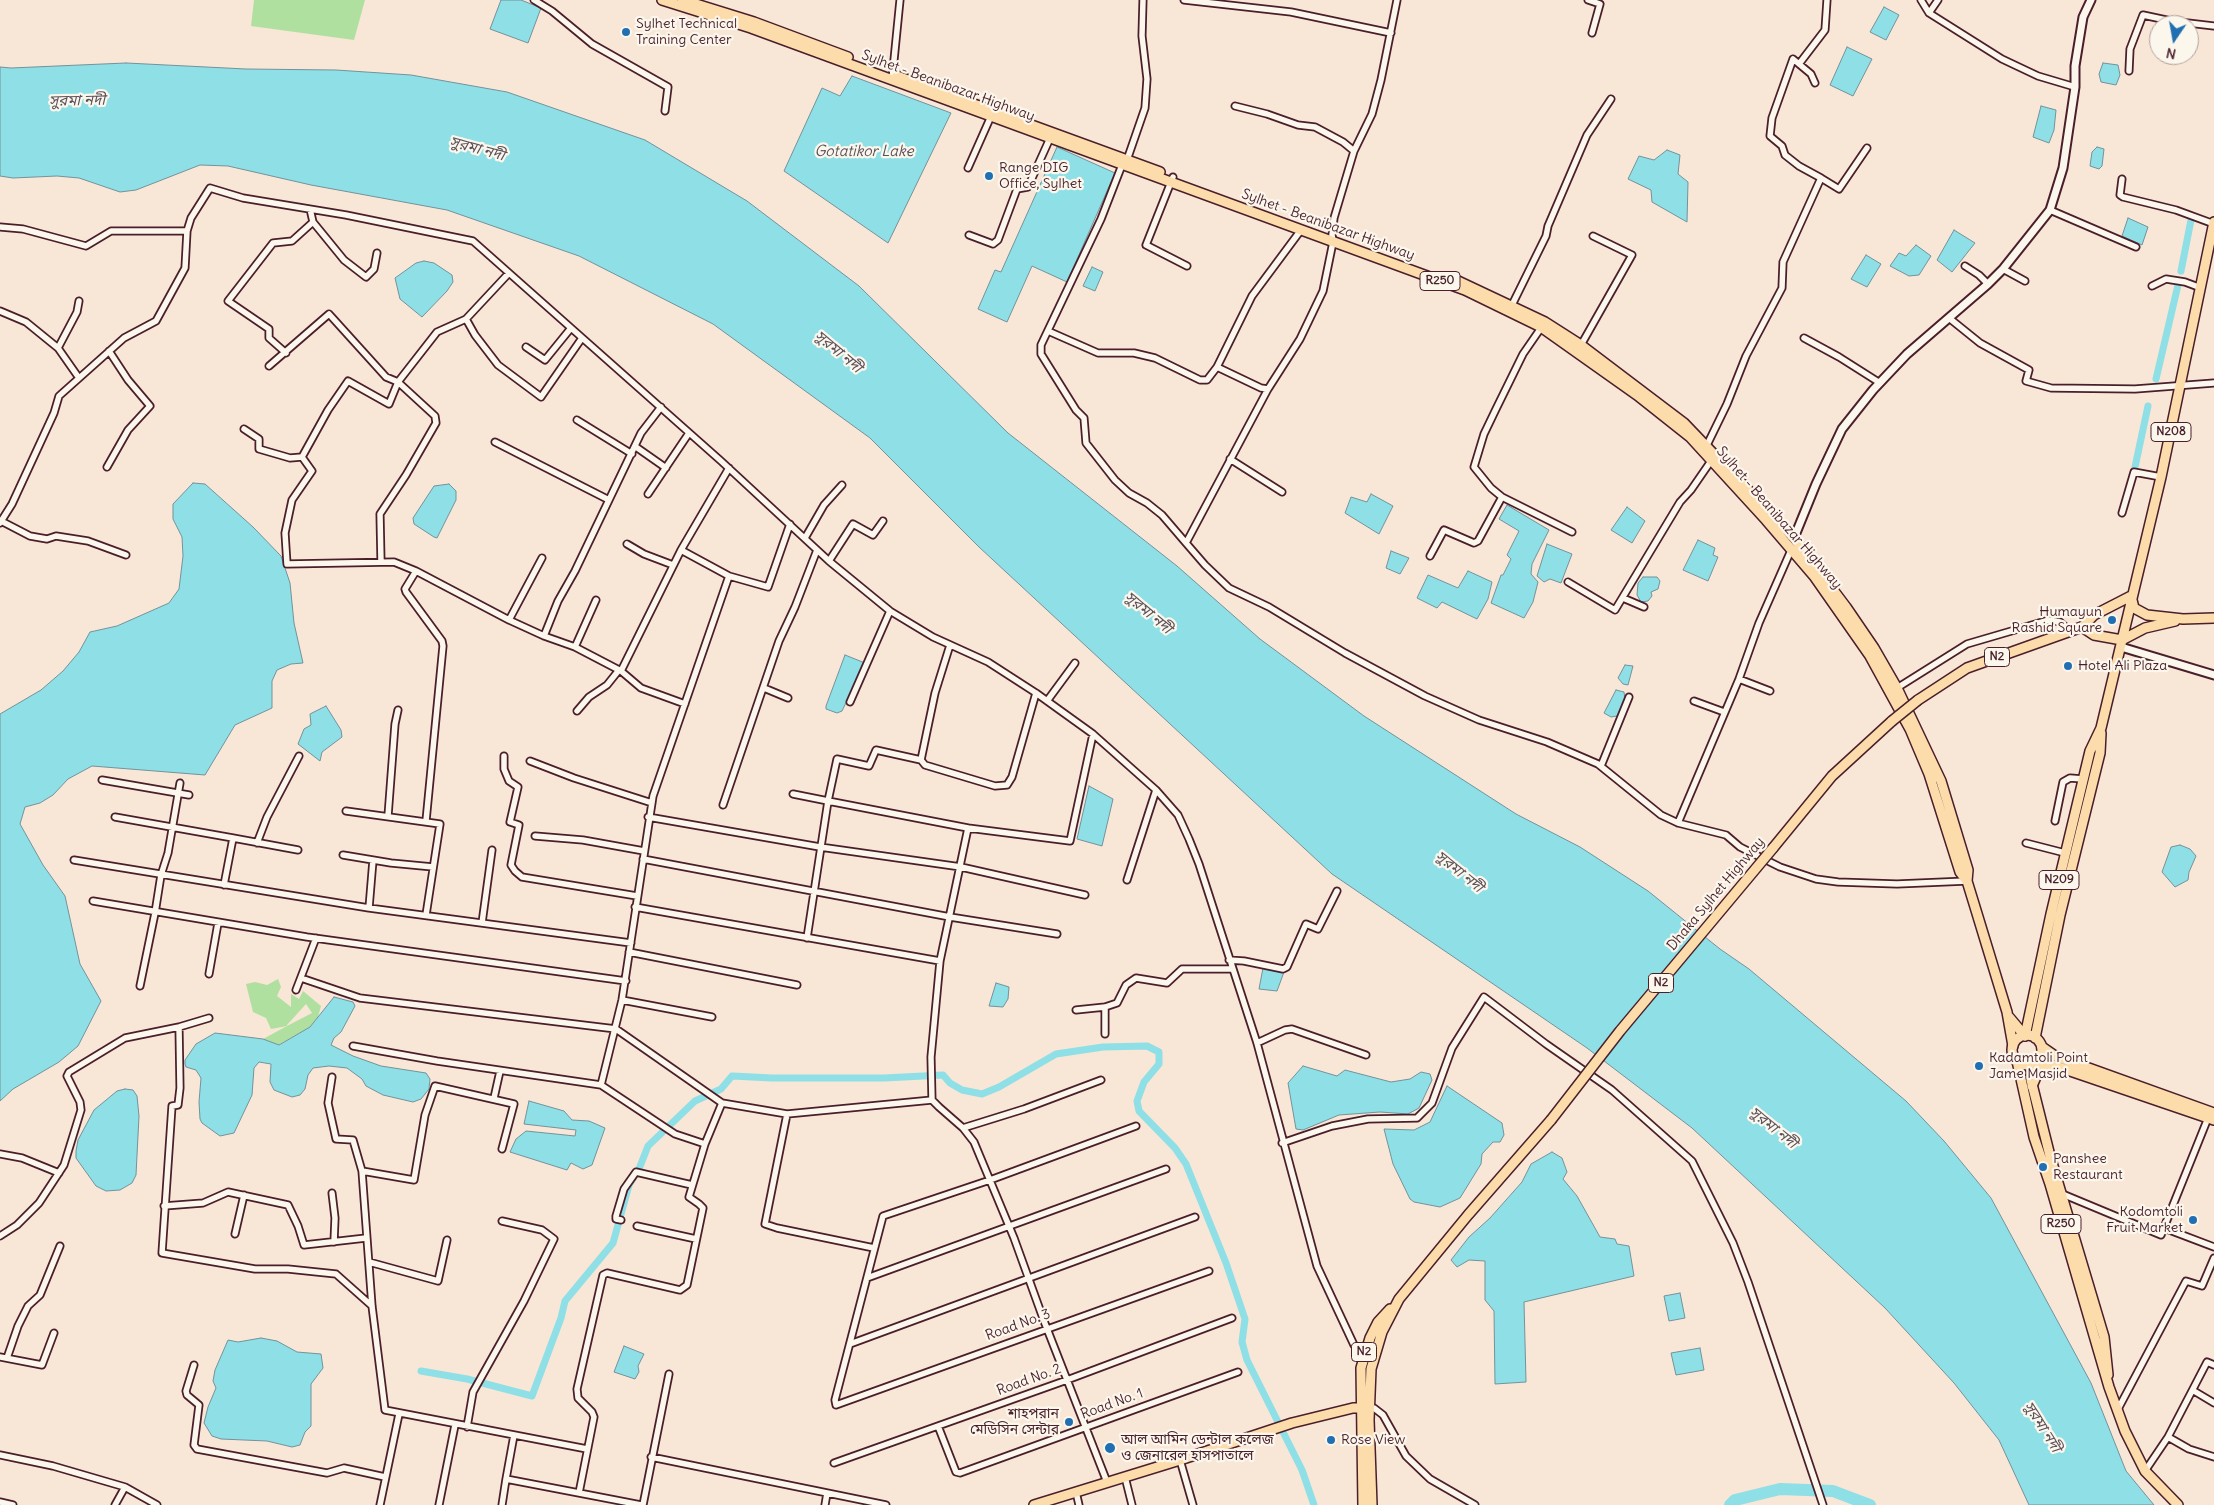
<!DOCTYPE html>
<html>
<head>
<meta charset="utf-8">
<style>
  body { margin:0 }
  #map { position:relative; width:2214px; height:1505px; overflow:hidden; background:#f8e6d6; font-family:Delius,sans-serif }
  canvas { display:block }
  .north { position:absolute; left:2149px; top:15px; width:50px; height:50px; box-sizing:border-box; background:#fbf7ec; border:1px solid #b4a19f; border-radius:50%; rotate:192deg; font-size:14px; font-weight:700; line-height:20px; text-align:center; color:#4a1f2b }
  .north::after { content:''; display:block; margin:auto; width:18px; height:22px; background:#1f6fb2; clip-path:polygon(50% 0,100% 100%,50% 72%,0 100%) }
</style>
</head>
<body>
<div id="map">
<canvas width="2214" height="1505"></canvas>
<div class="north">N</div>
</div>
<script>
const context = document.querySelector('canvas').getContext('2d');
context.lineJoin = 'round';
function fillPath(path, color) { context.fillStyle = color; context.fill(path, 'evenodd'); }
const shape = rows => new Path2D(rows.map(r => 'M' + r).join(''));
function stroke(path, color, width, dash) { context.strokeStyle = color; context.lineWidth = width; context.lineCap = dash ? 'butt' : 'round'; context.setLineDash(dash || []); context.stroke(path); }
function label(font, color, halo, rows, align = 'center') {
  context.font = font + ' Delius,"Noto Sans Bengali",sans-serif'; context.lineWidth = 4.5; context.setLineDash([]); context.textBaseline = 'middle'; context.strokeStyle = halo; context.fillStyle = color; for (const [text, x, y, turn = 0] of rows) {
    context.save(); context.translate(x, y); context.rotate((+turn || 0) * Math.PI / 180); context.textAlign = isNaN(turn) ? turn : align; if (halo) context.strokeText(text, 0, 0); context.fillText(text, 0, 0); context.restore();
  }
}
fillPath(shape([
  [254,0,365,0,354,40,251,26],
  [278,979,281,987,277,996,291,1007,291,994,299,999,303,991,321,1006,318,1017,310,1027,278,1045,263,1039,287,1026,271,1029,266,1018,253,1012,246,984,255,982,267,985],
  [306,1004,312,1013,287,1026,287,1025]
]), '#b0e0a0');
const water = shape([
  [501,0,521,0,541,8,528,43,490,29,501,0],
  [1884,7,1899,15,1886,40,1870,32,1884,7],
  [1847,47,1872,59,1853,96,1830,85,1847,47],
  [126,63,246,69,336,70,411,75,507,92,645,140,747,201,859,286,1008,433,1177,566,1260,639,1364,716,1516,814,1580,847,1648,891,1720,949,1749,969,1906,1101,1944,1141,1991,1198,2091,1383,2126,1471,2154,1505,2029,1505,1999,1440,1954,1383,1885,1308,1692,1128,1587,1048,1332,874,979,547,870,438,713,324,579,256,447,210,311,185,228,166,200,165,136,190,120,192,79,178,57,176,13,178,0,176,0,67,11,68,126,63],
  [2103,63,2118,65,2120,75,2116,85,2101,82,2099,74,2103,63],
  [852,76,951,113,888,243,784,171,822,88,840,96,852,76],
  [2041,106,2056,110,2054,130,2049,143,2033,137,2041,106],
  [1057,147,1115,173,1067,282,1032,266,1007,322,978,309,995,270,1001,272,1057,147],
  [2097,147,2104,149,2102,166,2099,169,2090,166,2092,152,2097,147],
  [1667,150,1680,155,1678,174,1688,182,1687,222,1652,202,1651,190,1628,179,1639,156,1654,160,1667,150],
  [2128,218,2148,227,2142,245,2122,236,2128,218],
  [1954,230,1975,243,1952,272,1937,260,1954,230],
  [1916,245,1931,256,1919,275,1909,276,1890,266,1899,253,1906,256,1916,245],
  [1866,255,1881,264,1867,287,1851,279,1866,255],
  [424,261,434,263,452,275,453,282,447,291,422,317,400,299,395,278,416,263,424,261],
  [1092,267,1103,272,1095,291,1083,286,1092,267],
  [193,483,205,484,253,527,281,556,290,583,294,623,303,663,291,664,277,670,272,681,272,708,235,725,205,775,92,766,68,779,53,795,40,803,25,807,20,824,43,865,65,896,80,964,101,1001,78,1046,59,1062,13,1089,0,1101,0,714,41,690,63,671,79,652,90,632,117,626,169,603,179,589,183,556,182,537,173,519,173,504,193,483],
  [449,484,456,491,456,500,437,538,434,537,414,524,413,518,434,486,449,484],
  [1371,494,1393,506,1379,534,1345,513,1351,497,1367,502,1371,494],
  [1507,505,1549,530,1532,564,1531,574,1538,582,1533,602,1524,618,1491,603,1501,575,1503,575,1511,559,1507,555,1519,531,1499,519,1507,505],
  [1627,507,1645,521,1632,543,1611,530,1627,507],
  [1698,540,1715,548,1713,555,1718,557,1708,581,1683,570,1698,540],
  [1547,544,1572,554,1561,583,1550,579,1544,582,1537,576,1547,544],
  [1391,551,1409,558,1400,574,1386,568,1391,551],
  [1468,571,1492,582,1488,599,1477,619,1442,602,1437,608,1417,598,1428,575,1458,588,1468,571],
  [1643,577,1657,577,1660,581,1658,589,1651,592,1652,596,1648,601,1641,602,1637,595,1638,583,1643,577],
  [845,655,865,663,842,711,837,713,826,709,826,706,845,655],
  [1625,665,1633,666,1628,685,1623,684,1618,678,1625,665],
  [1616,690,1624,692,1625,699,1617,716,1611,717,1604,713,1616,690],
  [326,706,341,730,342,737,322,752,320,761,298,744,304,729,311,725,310,714,326,706],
  [1089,786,1113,799,1102,846,1077,839,1089,786],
  [2180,845,2190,849,2196,856,2189,872,2188,880,2175,887,2162,872,2171,847,2180,845],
  [1263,968,1284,972,1277,991,1259,989,1263,968],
  [996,983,1009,987,1008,999,1003,1007,989,1006,996,983],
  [334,997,353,1002,355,1006,341,1032,334,1038,331,1045,353,1056,381,1066,426,1073,430,1079,429,1089,421,1099,413,1102,383,1095,366,1086,362,1079,347,1068,329,1066,313,1068,308,1075,305,1089,300,1095,292,1097,274,1090,270,1082,271,1064,259,1062,254,1068,252,1095,234,1133,220,1136,202,1123,200,1119,199,1102,201,1078,196,1070,186,1067,185,1064,185,1060,196,1044,215,1033,263,1039,279,1045,310,1027,334,997],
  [1303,1066,1337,1076,1345,1070,1391,1082,1410,1079,1421,1072,1430,1074,1432,1080,1419,1108,1408,1114,1380,1112,1339,1115,1303,1130,1296,1129,1288,1083,1303,1066],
  [1447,1086,1502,1123,1504,1135,1500,1142,1493,1142,1482,1154,1481,1164,1460,1198,1440,1207,1414,1202,1410,1199,1393,1164,1384,1129,1414,1130,1430,1122,1447,1086],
  [125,1089,133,1090,137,1096,139,1116,136,1175,132,1183,120,1190,106,1191,96,1186,76,1158,76,1151,78,1140,94,1110,117,1091,125,1089],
  [529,1101,564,1111,572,1120,589,1121,605,1128,592,1165,583,1169,571,1163,567,1170,510,1152,516,1139,526,1131,575,1136,576,1130,524,1124,529,1101],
  [1552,1152,1562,1158,1567,1172,1563,1179,1577,1196,1600,1237,1615,1239,1617,1244,1629,1246,1634,1276,1524,1302,1526,1382,1495,1384,1494,1311,1485,1300,1485,1261,1469,1260,1457,1267,1451,1260,1469,1237,1490,1218,1522,1182,1531,1164,1552,1152],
  [1680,1293,1685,1318,1669,1321,1664,1296,1680,1293],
  [261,1338,277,1341,297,1352,321,1354,323,1368,311,1384,311,1426,305,1432,300,1445,292,1447,267,1441,221,1439,212,1436,204,1423,208,1407,216,1388,213,1381,215,1370,228,1340,238,1342,261,1338],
  [624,1346,644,1354,638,1366,639,1372,635,1379,614,1372,624,1346],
  [1700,1348,1704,1370,1676,1375,1671,1353,1700,1348]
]);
fillPath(water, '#8edfe6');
stroke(water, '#73929b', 1);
stroke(shape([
  [2181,271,2191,220],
  [2156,379,2178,285],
  [2135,467,2148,406],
  [421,1371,467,1379,532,1396,561,1318,565,1301,613,1243,629,1185,639,1169,648,1146,695,1101,721,1089,732,1076,772,1078,884,1078,943,1075,950,1083,962,1090,982,1094,999,1087,1056,1054,1103,1047,1147,1046,1159,1052,1159,1064,1144,1082,1137,1101,1139,1111,1175,1148,1186,1164,1226,1263,1245,1319,1242,1342,1247,1360,1302,1470,1314,1505]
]), '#8edfe6', 7);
stroke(shape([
  [1730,1505,1735,1500,1780,1489,1833,1491,1870,1505]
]), '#8edfe6', 12);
const minor = shape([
  [534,0,552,11,592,44,668,87,665,111],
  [1143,0,1142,36,1147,79,1145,108,1127,160,1122,165,1101,219,1041,345,1041,354,1076,410,1084,418,1086,443,1115,480,1129,493,1147,503,1162,515,1186,543],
  [1184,0,1291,12,1391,33],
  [1588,0,1600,4,1592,33],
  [1921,0,1929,13,2002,59,2038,76,2075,87],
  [1929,13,1938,0],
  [1799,64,1825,30,1827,0],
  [2129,71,2130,49,2143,15,2171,21,2214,26],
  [892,80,900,0],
  [1815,83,1811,74,1793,59,1772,118,1770,136,1782,146,1785,155,1799,166,1821,178],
  [1235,106,1267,114,1298,125,1315,127,1343,142,1354,151],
  [968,168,992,114],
  [1173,177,1146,245,1187,266],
  [2122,179,2120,195,2123,197,2176,210,2214,224],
  [310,209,313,222,344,260,366,277,374,269,377,253],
  [2050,210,2136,247],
  [0,227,23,229,86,246,111,231,187,231,191,218,210,188,243,198,346,215,473,241,721,461,829,561,890,611,933,637,988,662,1036,693,1093,734,1156,790,1178,815,1189,839,1199,864,1257,1043,1317,1266,1354,1345,1366,1355],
  [969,235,993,244,998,240,1017,189,1028,187,1051,136],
  [1965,266,1979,275,1988,284],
  [2003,269,2025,281],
  [509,273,466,319,437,332,398,382,389,404,348,381,328,410,302,457,312,471,292,500,285,533,287,564,394,562,416,571,509,620,544,636,575,647,621,671],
  [2152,286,2166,279,2185,282,2201,288],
  [1512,305,1546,236,1548,226,1587,135,1611,99],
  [0,311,26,322,58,348,79,378],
  [1949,318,1980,343,2029,370,2026,381,2051,388,2135,389,2214,383],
  [466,319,475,335,498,365,541,397,582,338],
  [1543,325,1523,354,1496,409,1484,434,1474,467,1491,488,1502,497,1572,532],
  [1048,331,1098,353,1134,353,1155,358,1200,380,1207,380,1217,367,1261,388,1268,389,1300,339,1323,291,1333,242,1332,235,1334,218,1354,151,1372,114,1381,80,1397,0],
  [1804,338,1839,357,1880,383],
  [1581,345,1632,255,1593,236],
  [526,347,545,360,571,328],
  [58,348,77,312,79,301],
  [286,353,269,338,269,329,228,301,273,243,292,241,313,222],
  [269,366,329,314,386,377,398,382,435,416,436,423,406,475,380,514,381,562],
  [1217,367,1252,296,1301,230],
  [1268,389,1186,543,1205,565,1229,588,1269,607,1345,653,1425,696,1479,720,1547,742,1598,764,1661,815,1678,823,1726,835,1740,847,1780,867,1816,879,1838,882,1897,884,1967,881],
  [577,420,632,454],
  [244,429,259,439,259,449,290,458,302,457],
  [495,442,609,500],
  [1707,445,1727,404,1746,356,1782,288,1783,262,1821,178,1839,189,1867,148],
  [636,447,666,468],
  [1230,459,1282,492],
  [107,467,128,430,150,406,128,380,109,351],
  [648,494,689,433],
  [2122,513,2134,472,2161,477],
  [1,521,30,536,47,539,56,536,88,541,126,555],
  [0,523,12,504,54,413,59,396,124,338,156,321,185,268,187,231],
  [805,538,824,505,842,485],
  [627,544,644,554,673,565],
  [681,550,729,576],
  [1430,556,1444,530,1474,543,1478,541,1502,497],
  [829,561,853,524,873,535,883,521],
  [416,571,405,589,406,592,442,641,443,646,426,821],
  [1568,582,1615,610,1680,502,1691,490,1711,461],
  [1623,598,1644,607],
  [509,620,542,558],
  [544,636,558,601,575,571,641,433,661,407],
  [950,645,935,693,927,731,921,760,925,765,995,786,1007,785,1012,777,1036,693],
  [575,647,596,600],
  [1739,679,1770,691],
  [764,688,788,698],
  [1897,688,1967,644,2049,620,2060,622,2069,630],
  [1047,701,1075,663],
  [1694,701,1724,712],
  [850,702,890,611],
  [685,704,641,688,621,671,681,550,729,468],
  [577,711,589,697,607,685,619,670],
  [504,756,504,769,509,781,518,787,510,822,519,825,511,865,515,871,522,877,637,896],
  [530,761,574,778,652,803],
  [1601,766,1629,697],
  [102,780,189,795],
  [793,794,828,801,837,759,869,766,876,750,921,760],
  [723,805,779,641,795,607,817,550],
  [346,811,440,824,426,915],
  [388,816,395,724,398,710],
  [115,817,233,838,224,885],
  [648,817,820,847,961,867,1085,895],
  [2055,821,2063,782,2070,778,2083,779],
  [1678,823,1739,679,1759,623,1792,548],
  [968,828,940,961,931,1057,932,1100,939,1107,963,1128,974,1142,1014,1238,1044,1321,1107,1482],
  [535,836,583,840,644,851],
  [233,838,298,850],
  [257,843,267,817,299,756],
  [2026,843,2065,853],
  [343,855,391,863,433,867],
  [643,859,950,917,1057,934],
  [74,860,369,908,631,943],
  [1127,880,1156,790],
  [93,901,307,937,626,981],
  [635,907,940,961],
  [369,908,373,860],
  [482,923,492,850],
  [807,938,828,801,968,828,1070,841,1093,734],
  [629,952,797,985],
  [1229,960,1244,961,1283,969,1287,967,1306,924,1318,929,1337,891],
  [209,974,218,923],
  [301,978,360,998,616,1029,722,1103,787,1114,932,1100],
  [140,986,155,913,161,875,168,853,180,783],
  [296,990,316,938],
  [622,1000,712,1017],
  [1105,1007,1105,1034],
  [1076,1010,1105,1007,1117,1003,1126,985,1136,978,1167,983,1182,969,1232,969],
  [179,1027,180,1088,178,1105,172,1106,162,1253,255,1269,288,1269,336,1274,372,1306],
  [1257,1043,1285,1030,1292,1029,1366,1055],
  [353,1046,437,1061,601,1085],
  [332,1077,328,1103,336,1139,353,1140,362,1171,372,1306,385,1410,587,1449],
  [494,1098,500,1071],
  [787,1114,765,1224,777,1228,874,1248],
  [1136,1126,990,1180,883,1216,835,1400,836,1405,1209,1271],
  [963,1128,1024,1109,1101,1080],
  [1282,1143,1332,1126,1368,1119,1417,1118,1432,1103,1452,1048,1484,997,1546,1044,1612,1090,1692,1161,1733,1243,1748,1282,1823,1505],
  [705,1144,722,1103],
  [0,1154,22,1158,59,1173],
  [362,1171,414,1180,425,1115,435,1086,514,1104,502,1149],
  [332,1193,335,1218,334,1242],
  [2060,1193,2161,1235,2208,1118],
  [164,1206,203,1203,228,1192,288,1205,298,1226,304,1245,366,1238],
  [621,1220,616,1219,616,1216,624,1189,636,1172,692,1185],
  [637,1226,696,1239],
  [2164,1228,2214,1247],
  [235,1234,244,1195],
  [0,1236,17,1225,39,1203,64,1165,81,1110,80,1102,67,1076,69,1072,125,1038,179,1027,209,1018],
  [369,1262,438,1281,447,1240],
  [867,1278,1166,1169],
  [850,1344,1195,1217],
  [0,1357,42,1365,54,1333],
  [7,1358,18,1326,28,1306,40,1295,60,1246],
  [194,1365,186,1391,187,1395,199,1405,194,1445,197,1449,327,1473,344,1468,385,1477],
  [2194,1391,2214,1403],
  [1369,1408,1374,1408,1383,1415,1406,1456,1430,1479,1475,1505],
  [2117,1411,2186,1281,2202,1286,2214,1258],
  [938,1426,956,1472,960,1473,1238,1372],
  [467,1427,473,1392,524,1301,554,1239,542,1230,502,1221],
  [2168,1437,2189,1449,2214,1457],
  [0,1455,53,1466,125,1487,157,1505],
  [651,1457,886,1505],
  [1180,1460,1193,1505],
  [834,1463,1067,1380,1232,1318],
  [2145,1471,2168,1437,2207,1362,2214,1365],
  [1125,1477,1132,1505],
  [506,1479,514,1435],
  [1076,1492,1079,1505],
  [579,1493,641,1505],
  [0,1502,13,1505],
  [115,1505,125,1487],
  [380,1505,399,1414],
  [439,1505,455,1425],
  [502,1505,506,1479,579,1493,594,1417,592,1412,578,1398,577,1389,603,1275,607,1273,680,1290,687,1285,703,1208,699,1204,689,1197,705,1144,675,1134,601,1085,622,1000,653,796,729,576,768,587,790,524],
  [643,1505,669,1374],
  [825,1505,827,1493]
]);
const tertiary = shape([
  [1794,538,1816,484,1842,429,1873,390,1907,354,1988,284,2003,269,2050,210,2063,168,2075,87,2075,66,2083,17,2091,0],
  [2121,647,2214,675]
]);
const primary = shape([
  [662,0,751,28,1465,290,1541,327,1637,395,1690,437,1766,520,1814,576,1870,656,1910,729,1929,774,1960,872,1967,881,1975,907,2007,1012,2013,1046],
  [683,0,754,22,848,57],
  [897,76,1160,172],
  [1458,281,1545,322,1581,345,1684,423,1794,538,1846,607,1874,648,1897,688,1941,781,1968,870,1967,881],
  [2009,1017,2025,1036],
  [2017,1061,2034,1137,2050,1184,2109,1387,2125,1431,2145,1471,2178,1505],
  [2031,1064,2031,1080,2050,1156,2104,1337,2108,1375],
  [1034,1505,1180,1460,1292,1423,1353,1408,1369,1408]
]);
const trunk = shape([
  [2082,627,2094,635,2122,640,2145,628,2175,621],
  [1918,700,1967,668,2082,627,2094,615,2131,596,2134,608,2147,615,2183,619,2214,618],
  [1773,848,1832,776,1892,721],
  '2012 1050a15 15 0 1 1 30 0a15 15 0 1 1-30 0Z',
  [2025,1036,2051,914,2090,751,2101,728,2161,477,2214,222],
  [2035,1038,2060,915,2100,753,2101,733],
  [2042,1047,2055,1056,2214,1113],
  [2038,1060,2214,1120],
  [2032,1086,2039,1070,2046,1066,2054,1066],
  [1363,1505,1361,1368,1370,1338,1378,1322,1390,1309],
  [1372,1505,1369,1420,1371,1369,1382,1332,1399,1299,1468,1215,1551,1120]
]);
stroke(minor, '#4a1f2b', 9);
stroke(tertiary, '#4a1f2b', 11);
stroke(primary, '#4a1f2b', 12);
stroke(trunk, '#4a1f2b', 12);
stroke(minor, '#fbf7ec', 5.5);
stroke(tertiary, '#fbf7ec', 7);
stroke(primary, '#fddcac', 9);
stroke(trunk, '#fddcac', 9);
const trunkBridge = shape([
  [1892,721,1918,700],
  [1551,1120,1620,1031,1773,848]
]);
stroke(trunkBridge, '#4a1f2b', 12, []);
stroke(trunkBridge, '#fddcac', 9);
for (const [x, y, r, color] of [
  [626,32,5,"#1f6fb2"],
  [989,176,5,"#1f6fb2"],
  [2112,620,5,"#1f6fb2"],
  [2068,666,5,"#1f6fb2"],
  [1979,1066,5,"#1f6fb2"],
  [2043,1167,5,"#1f6fb2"],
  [2193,1220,5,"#1f6fb2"],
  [1069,1422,5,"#1f6fb2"],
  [1331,1440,5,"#1f6fb2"],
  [1110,1448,6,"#1f6fb2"]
]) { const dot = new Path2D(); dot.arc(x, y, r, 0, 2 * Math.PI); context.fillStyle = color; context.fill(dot); stroke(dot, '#fbf7ec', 2); }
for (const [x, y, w] of [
  [1440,281,40],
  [2171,432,40],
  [1997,657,25],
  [2059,880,40],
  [1661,983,25],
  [2061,1224,40],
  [1364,1352,25]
]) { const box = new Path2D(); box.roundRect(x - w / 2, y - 9.5, w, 19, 4); context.fillStyle = '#fbf7ec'; context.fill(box); stroke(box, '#4a1f2b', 1); }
label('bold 12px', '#4a1f2b', null, [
  ["R250",1440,281],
  ["N208",2171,432],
  ["N2",1997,657],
  ["N209",2059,880],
  ["N2",1661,983],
  ["R250",2061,1224],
  ["N2",1364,1352]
]);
label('14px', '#4a1f2b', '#fbf7ec', [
  ["Sylhet Technical",636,24],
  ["Training Center",636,40],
  ["Range DIG",999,168],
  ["Office, Sylhet",999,184],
  ["Humayun",2102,612,"right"],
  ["Rashid Square",2102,628,"right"],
  ["Hotel Ali Plaza",2078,666],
  ["Kadamtoli Point",1989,1058],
  ["Jame Masjid",1989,1074],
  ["Panshee",2053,1159],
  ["Restaurant",2053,1175],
  ["Kodomtoli",2183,1212,"right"],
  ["Fruit Market",2183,1228,"right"],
  ["শাহপরান",1059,1414,"right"],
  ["মেডিসিন সেন্টার",1059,1430,"right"],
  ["আল আমিন ডেন্টাল কলেজ",1121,1440],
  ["ও জেনারেল হাসপাতালে",1121,1456],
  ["Rose View",1341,1440]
], 'left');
label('14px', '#4a1f2b', '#fbf7ec', [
  ["Sylhet - Beanibazar Highway",948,86,20],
  ["Sylhet - Beanibazar Highway",1328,225,20],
  ["Sylhet - Beanibazar Highway",1779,518,49],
  ["Dhaka Sylhet Highway",1716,894,-50],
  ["Road No. 3",1018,1325,-20],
  ["Road No. 2",1029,1380,-20],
  ["Road No. 1",1112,1404,-20]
]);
label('italic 15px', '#5b4f5a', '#fbf7ec', [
  ["সুরমা নদী",77,101,-1],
  ["সুরমা নদী",477,149,15],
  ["Gotatikor Lake",864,152],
  ["সুরমা নদী",838,352,40],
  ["সুরমা নদী",1148,613,40],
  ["সুরমা নদী",1459,872,39],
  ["সুরমা নদী",1773,1128,39],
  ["সুরমা নদী",2042,1427,58]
]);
</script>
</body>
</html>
